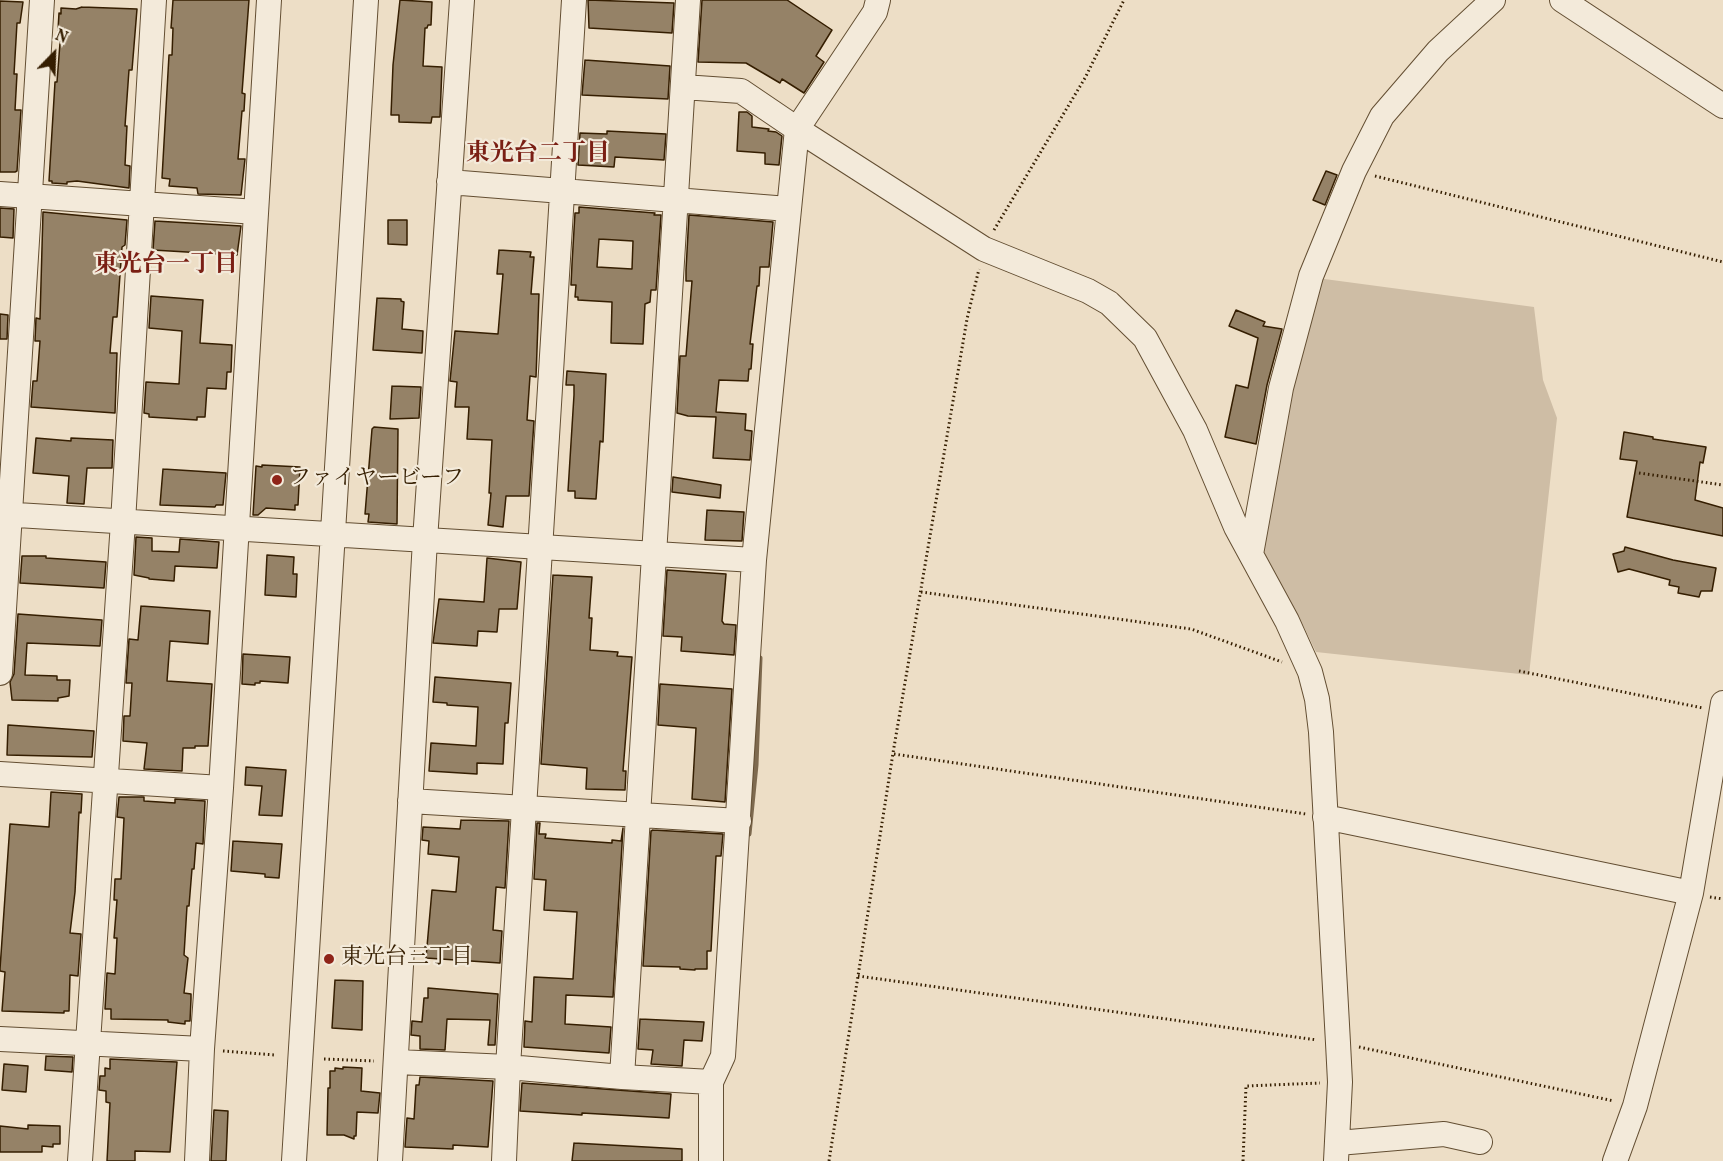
<!DOCTYPE html>
<html>
<head>
<meta charset="utf-8">
<style>
  body { margin:0 }
  #map { position:relative; width:1723px; height:1161px; overflow:hidden; background:#eddec6; font-family:Vollkorn,serif }
  canvas { display:block }
  .north { position:absolute; left:24px; top:24px; width:60px; height:60px; -webkit-text-stroke:4px #f3eada; paint-order:stroke; rotate:23deg; font-size:16px; font-weight:700; line-height:24px; text-align:center; color:#351e01 }
  .north::after { content:''; display:block; margin:auto; width:21px; height:27px; background:#351e01; clip-path:polygon(50% 0,100% 100%,50% 72%,0 100%) }
</style>
</head>
<body>
<div id="map">
<canvas width="1723" height="1161"></canvas>
<div class="north">N</div>
</div>
<script>
const context = document.querySelector('canvas').getContext('2d');
context.lineJoin = 'round';
function fillPath(path, color) { context.fillStyle = color; context.fill(path, 'evenodd'); }
const shape = rows => new Path2D(rows.map(r => 'M' + r).join(''));
function stroke(path, color, width, dash) { context.strokeStyle = color; context.lineWidth = width; context.lineCap = dash ? 'butt' : 'round'; context.setLineDash(dash || []); context.stroke(path); }
function label(font, color, halo, rows, align = 'center') {
  context.font = font + ' Vollkorn,"Noto Serif JP",serif'; context.lineWidth = 4.5; context.setLineDash([]); context.textBaseline = 'middle'; context.strokeStyle = halo; context.fillStyle = color; for (const [text, x, y, turn = 0] of rows) {
    context.save(); context.translate(x, y); context.rotate((+turn || 0) * Math.PI / 180); context.textAlign = isNaN(turn) ? turn : align; if (halo) context.strokeText(text, 0, 0); context.fillText(text, 0, 0); context.restore();
  }
}
fillPath(shape([
  [1317,278,1534,307,1543,380,1557,418,1529,675,1316,652,1303,625,1262,563,1270,473]
]), '#cebda5');
stroke(shape([
  [749,834,756,765,760,658]
]), '#7e6a4f', 5);
const building = shape([
  [173,0,249,0,242,93,245,94,244,111,242,111,238,159,245,159,241,195,198,194,197,188,169,186,170,179,162,178,169,55,172,55,173,28,171,28,173,0],
  [400,0,432,2,431,25,428,25,427,28,425,28,423,66,442,67,440,117,432,117,431,123,399,122,399,115,391,115,393,65,400,0],
  [588,0,674,3,672,33,589,28,588,0],
  [702,0,787,0,832,30,816,56,824,62,804,93,782,79,780,83,746,63,698,62,702,0],
  [0,1,23,2,20,23,17,23,14,74,17,74,15,110,21,110,17,171,15,172,0,172,0,1],
  [82,7,137,9,132,70,129,70,125,126,127,126,125,165,130,166,129,188,77,181,67,182,67,184,52,183,52,181,49,181,55,82,57,82,61,30,58,30,59,13,61,14,61,8,76,9,82,7],
  [585,60,670,66,668,99,582,95,585,60],
  [739,112,747,112,752,116,752,127,769,129,768,131,776,132,782,136,779,165,765,164,765,153,737,151,739,112],
  [607,131,666,134,664,160,615,157,614,167,578,165,580,133,607,134,607,131],
  [1326,171,1337,175,1325,205,1313,200,1326,171],
  [579,207,655,213,654,215,661,215,656,290,651,290,650,302,645,304,643,344,611,343,612,302,578,300,578,297,575,297,576,285,571,285,572,264,575,213,579,213,579,207],
  [599,239,633,241,632,269,597,267,599,239],
  [0,208,14,209,13,238,0,237,0,208],
  [43,212,127,220,125,245,122,247,117,317,113,317,110,353,117,353,115,413,31,407,33,381,37,381,40,341,35,341,36,318,40,319,43,212],
  [689,215,773,222,769,267,760,267,759,286,757,286,750,344,753,344,751,369,749,369,748,381,719,380,716,412,746,414,745,430,752,431,750,460,713,458,716,417,688,416,677,413,680,356,686,356,692,281,686,281,686,270,689,215],
  [388,220,407,220,407,245,388,244,388,220],
  [155,221,241,226,237,255,153,250,155,221],
  [499,250,531,252,530,257,534,257,531,294,539,294,536,377,530,376,527,420,534,421,529,496,506,496,503,527,488,525,491,493,489,493,492,440,467,439,469,407,455,407,457,382,450,381,455,331,498,334,503,274,497,274,499,250],
  [151,296,203,300,200,343,232,345,231,372,227,372,226,389,207,388,205,417,197,417,197,420,149,417,149,414,144,413,146,382,179,384,182,331,149,328,151,296],
  [377,298,401,299,401,301,404,302,402,329,423,331,422,353,373,350,377,298],
  [1236,310,1265,322,1263,326,1282,329,1267,385,1256,444,1225,437,1236,385,1248,388,1258,338,1229,326,1236,310],
  [0,314,8,315,7,339,0,339,0,314],
  [567,371,606,374,603,442,600,441,596,499,575,498,575,491,568,491,574,395,574,385,566,385,567,371],
  [392,386,421,387,419,418,390,419,392,386],
  [374,427,398,429,397,524,368,522,369,514,365,514,372,429,374,427],
  [1624,432,1653,437,1653,439,1706,447,1703,463,1700,462,1695,500,1723,508,1723,536,1627,517,1637,461,1620,459,1624,432],
  [36,438,71,441,71,438,113,440,112,468,87,468,84,504,67,503,69,476,33,473,36,438],
  [262,465,300,467,298,505,295,505,295,510,266,508,258,515,253,515,256,466,262,467,262,465],
  [163,469,226,473,223,505,216,505,215,507,160,505,163,469],
  [673,477,721,485,720,498,672,492,673,477],
  [707,510,744,512,742,541,705,540,707,510],
  [136,537,152,538,152,551,179,552,180,539,219,542,217,568,175,566,174,581,149,579,149,578,134,575,136,537],
  [1625,547,1673,560,1716,568,1712,591,1701,591,1699,597,1678,593,1679,587,1669,585,1670,580,1629,569,1618,572,1613,554,1624,551,1625,547],
  [267,555,294,557,293,574,297,574,296,597,265,595,267,555],
  [22,556,46,556,46,558,106,562,104,588,20,583,22,556],
  [487,558,521,562,517,609,499,609,497,632,478,631,477,646,433,643,439,599,484,602,487,558],
  [667,570,726,574,722,621,724,624,736,625,734,655,681,651,682,637,663,636,667,570],
  [553,575,592,577,589,618,592,618,590,650,618,652,617,656,632,657,623,771,626,771,625,790,586,789,587,768,541,764,553,575],
  [141,606,210,611,208,644,170,641,167,681,212,684,208,746,195,746,195,748,183,748,182,771,144,769,147,743,123,741,124,716,130,716,132,683,126,683,129,639,138,640,141,606],
  [18,614,102,620,100,646,27,643,25,675,57,676,57,680,70,680,69,696,58,698,58,701,12,700,10,682,14,674,18,614],
  [243,654,290,657,288,683,260,681,260,683,255,683,255,685,242,684,243,654],
  [435,677,511,683,508,723,505,723,503,764,477,763,477,774,429,771,431,743,476,746,478,707,447,705,447,703,433,702,435,677],
  [660,684,732,689,725,802,692,799,696,728,658,725,660,684],
  [8,725,94,731,92,757,7,755,8,725],
  [246,767,286,770,282,816,259,815,262,786,245,785,246,767],
  [51,792,82,794,81,813,79,812,75,892,70,933,81,934,78,976,70,975,69,1011,64,1011,64,1013,2,1011,5,972,0,971,0,969,10,824,49,827,51,792],
  [119,797,144,797,144,801,175,803,175,799,205,801,203,844,196,843,194,869,192,869,189,906,187,906,184,955,188,958,184,993,191,994,191,999,190,1021,185,1021,185,1024,168,1022,168,1020,111,1019,111,1009,105,1009,107,973,115,974,117,938,114,938,117,900,114,900,115,879,121,879,124,818,117,817,119,797],
  [461,820,509,821,505,888,496,887,493,930,502,931,500,963,426,958,432,890,456,892,459,857,428,854,429,841,422,840,423,827,460,829,461,820],
  [537,823,540,823,539,834,546,834,545,838,569,840,612,843,612,840,621,841,623,828,613,997,566,995,565,1024,611,1027,609,1053,524,1047,525,1021,532,1022,534,977,573,979,577,912,544,910,546,880,534,879,537,823],
  [653,830,723,834,721,856,716,856,711,951,707,951,707,969,695,969,695,970,680,969,680,967,643,966,651,831,653,830],
  [233,841,282,844,279,878,265,877,265,874,231,871,233,841],
  [335,980,363,981,362,1030,332,1028,335,980],
  [428,988,498,994,495,1045,488,1045,490,1020,447,1019,445,1050,420,1049,420,1036,411,1035,412,1021,422,1022,424,998,428,998,428,988],
  [640,1019,704,1022,702,1041,684,1040,682,1066,651,1064,653,1050,638,1049,640,1019],
  [46,1056,73,1057,72,1072,45,1070,46,1056],
  [110,1059,177,1062,170,1152,135,1151,135,1161,107,1161,110,1103,106,1102,106,1091,99,1090,100,1076,105,1076,105,1068,110,1069,110,1059],
  [4,1064,28,1066,26,1092,2,1090,4,1064],
  [343,1067,362,1068,361,1091,380,1093,378,1113,357,1112,356,1136,354,1136,354,1139,344,1135,327,1135,328,1088,330,1088,330,1071,335,1071,335,1068,343,1069,343,1067],
  [420,1077,493,1081,488,1147,453,1145,453,1149,405,1147,407,1118,414,1119,416,1085,419,1085,420,1077],
  [522,1083,671,1094,669,1118,582,1113,582,1115,520,1111,522,1083],
  [214,1110,228,1111,226,1161,211,1161,214,1110],
  [28,1125,60,1126,60,1144,53,1144,53,1147,42,1146,42,1152,0,1152,0,1126,28,1129,28,1125],
  [574,1143,682,1149,682,1161,572,1161,574,1143]
]);
fillPath(building, '#958267');
stroke(building, '#351e01', 1.5);
const minor = shape([
  [1562,0,1723,106],
  [683,87,741,91,797,129,984,249,1088,291,1109,303,1145,338,1195,430,1236,527,1287,621,1310,672,1317,699,1321,732,1338,1043,1340,1082,1336,1161],
  [449,182,788,209],
  [0,194,256,212],
  [0,514,754,560],
  [1251,554,1281,388,1311,276,1354,171,1382,116,1438,51,1493,0],
  [0,673,42,0],
  [0,774,221,788],
  [410,801,739,821],
  [1325,817,1691,893],
  [0,1039,202,1049],
  [397,1062,508,1067,622,1077,711,1082],
  [622,1077,688,0],
  [1338,1143,1444,1134,1480,1142],
  [80,1161,123,522,154,0],
  [197,1161,202,1049,221,788,269,0],
  [294,1161,366,0],
  [390,1161,425,540,462,0],
  [504,1161,508,1067,574,0],
  [711,1161,711,1082,723,1056,754,560,797,129,875,12,878,0],
  [1615,1161,1635,1106,1691,893,1723,703]
]);
stroke(minor, '#634e32', 26);
stroke(shape([
  [1375,176,1723,262],
  [994,230,1085,78,1124,0],
  [1639,473,1723,485],
  [921,592,1191,629,1282,662],
  [1519,671,1703,708],
  [894,754,1306,814],
  [1710,897,1723,899],
  [858,976,1317,1040],
  [1359,1047,1614,1101],
  [223,1051,275,1055],
  [324,1059,374,1061],
  [829,1161,893,753,967,319,979,269],
  [1243,1161,1246,1086,1320,1083]
]), '#351e01', 3, [1.5, 3]);
stroke(minor, '#f3eada', 24);
for (const [x, y, r, color] of [
  [277,480,6,"#8f2418"],
  [329,959,6,"#8f2418"]
]) { const dot = new Path2D(); dot.arc(x, y, r, 0, 2 * Math.PI); context.fillStyle = color; context.fill(dot); stroke(dot, '#f3eada', 2); }
label('22px', '#351e01', '#f3eada', [
  ["ファイヤービーフ",289,480],
  ["東光台三丁目",341,959]
], 'left');
label('bold 24px', '#7a1f14', '#f3eada', [
  ["東光台二丁目",538,156],
  ["東光台一丁目",166,267]
]);
</script>
</body>
</html>
